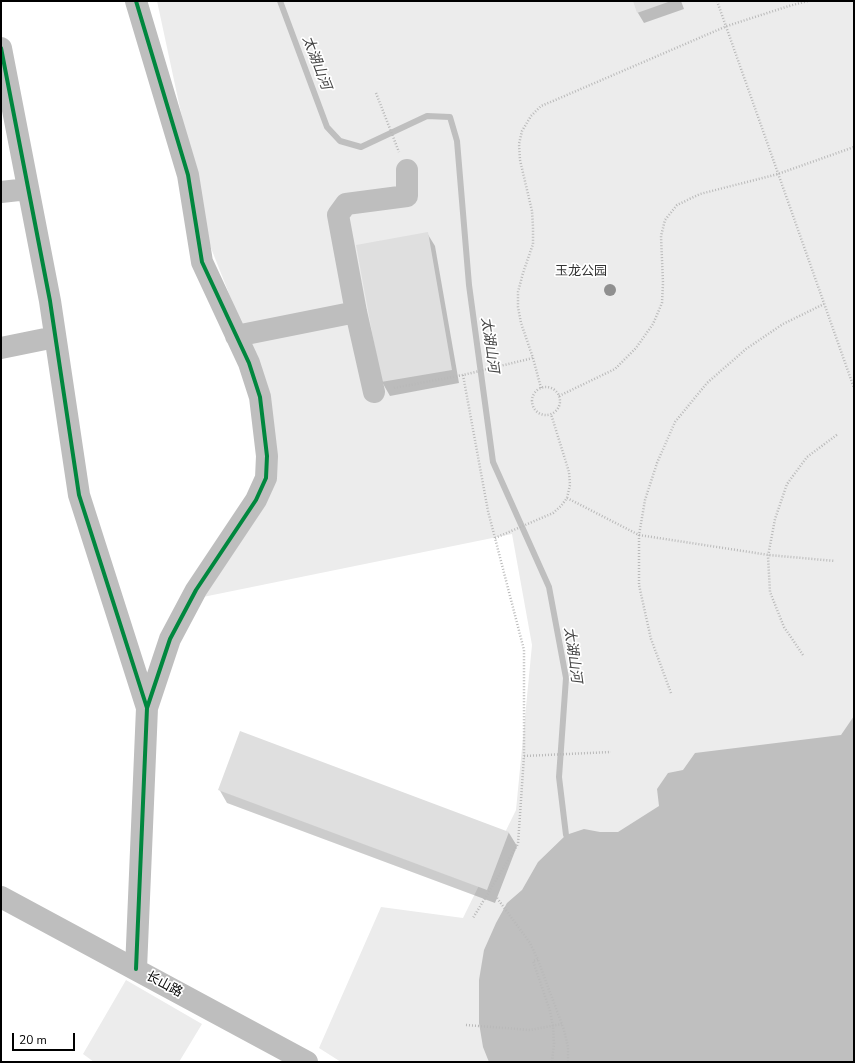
<!DOCTYPE html>
<html>
<head>
<meta charset="utf-8">
<style>
  body { margin:0 }
  #map { position:relative; width:855px; height:1063px; overflow:hidden; background:#fff; font-family:"Nunito Sans",sans-serif }
  canvas { display:block }
  .frame { position:absolute; inset:0; border:2px solid #000; pointer-events:none }
  .scale { position:absolute; left:12px; top:1033px; width:63px; height:18px; box-sizing:border-box; border:2px solid #000; border-top:0; padding-left:5px; font-size:12px; line-height:14px; white-space:nowrap; color:#000; -webkit-text-stroke:3px #fff; paint-order:stroke }
</style>
</head>
<body>
<div id="map">
<canvas width="855" height="1063"></canvas>
<div class="frame"></div>
<div class="scale">20 m</div>
</div>
<script>
const context = document.querySelector('canvas').getContext('2d');
context.lineJoin = 'round';
function fillPath(path, color) { context.fillStyle = color; context.fill(path, 'evenodd'); }
const shape = rows => new Path2D(rows.map(r => 'M' + r).join(''));
function stroke(path, color, width, dash) { context.strokeStyle = color; context.lineWidth = width; context.lineCap = dash ? 'butt' : 'round'; context.setLineDash(dash || []); context.stroke(path); }
function label(font, color, halo, rows, align = 'center') {
  context.font = font + ' "Nunito Sans","Noto Sans SC",sans-serif'; context.lineWidth = 3.5; context.setLineDash([]); context.textBaseline = 'middle'; context.strokeStyle = halo; context.fillStyle = color; for (const [text, x, y, turn = 0] of rows) {
    context.save(); context.translate(x, y); context.rotate((+turn || 0) * Math.PI / 180); context.textAlign = isNaN(turn) ? turn : align; if (halo) context.strokeText(text, 0, 0); context.fillText(text, 0, 0); context.restore();
  }
}
fillPath(shape([
  [157,1,854,1,854,1062,341,1062,319,1048,381,907,463,918,516,810,532,645,512,534,198,598,262,502,266,387,209,243],
  [126,980,202,1024,179,1062,94,1062,83,1054]
]), '#ececec');
fillPath(shape([
  [854,716,854,1062,489,1062,483,1047,479,1023,479,980,484,950,496,923,507,903,522,890,538,862,566,835,584,829,600,832,618,832,659,806,657,789,668,773,683,770,695,753,841,735]
]), '#bfbfbf');
fillPath(shape([
  [634,1,681,1,684,9,644,23,638,13],
  [427,233,435,246,459,383,390,396,382,382],
  [241,733,509,833,517,846,495,903,227,803,219,789]
]), '#0003');
stroke(shape([
  [280,1,327,127,340,141,361,147,427,116,450,117,457,141,469,285,493,462,549,587,566,678,559,777,566,835]
]), '#bfbfbf', 6);
fillPath(shape([
  [633,1,671,1,637,13],
  [428,232,452,370,381,382,356,245],
  [240,731,509,832,487,890,218,790]
]), '#dfdfdf');
stroke(shape([
  [717,1,854,388],
  [376,93,399,152],
  [463,375,488,511,524,650,524,756,518,844,473,918],
  '532 401a14 14 0 1 1 28 0a14 14 0 1 1-28 0Z',
  [394,388,463,375,533,358],
  [541,388,533,358,521,323,518,307,518,292,523,273,533,244,533,227,532,211,520,160,519,144,522,131,531,116,541,106,553,101,727,26,789,6,808,1],
  [559,396,615,369,636,348,653,324,662,303,663,283,661,236,665,220,677,205,700,194,778,174,854,147],
  [567,498,639,535,769,555,835,561],
  [495,538,553,513,561,506,567,498,570,485,569,472,551,414],
  [803,655,784,627,770,592,768,556,775,519,787,484,807,457,838,434],
  [671,693,651,639,639,585,639,535,645,500,657,463,675,422,707,383,746,349,783,324,824,304],
  [524,756,611,752],
  [497,898,530,943,538,960,564,1030,568,1047,568,1062],
  [538,960,533,961,550,1011,553,1026,554,1044,552,1062],
  [466,1025,530,1030,562,1024]
]), '#b9b9b9', 2.5, [1, 2]);
stroke(shape([
  [1,48,50,301,79,495,147,708],
  [1,192,28,189],
  [236,336,356,312],
  [1,348,55,337],
  [374,392,356,312,338,215,346,204,407,196,407,170],
  [1,897,307,1062],
  [136,969,147,708,170,639,196,590,256,500,266,478,267,456,260,397,249,363,202,262,188,175,136,1]
]), '#bebebe', 22);
stroke(shape([
  [1,48,50,301,79,495,147,708],
  [136,969,147,708,170,639,196,590,256,500,266,478,267,456,260,397,249,363,202,262,188,175,136,1]
]), '#00873e', 4);
context.fillStyle = '#8f8f8f';
for (const [x, y] of [
  [610,290]
]) { context.beginPath(); context.arc(x, y, 6, 0, 2 * Math.PI); context.fill(); }
label('13px', '#333', '#fff', [
  ["玉龙公园",581,272]
]);
label('13px', '#000', '#fff', [
  ["长山路",164,985,28]
]);
label('italic 14px', '#444', '#fff', [
  ["太湖山河",316,63,69],
  ["太湖山河",489,345,82],
  ["太湖山河",572,655,82]
]);
</script>
</body>
</html>
